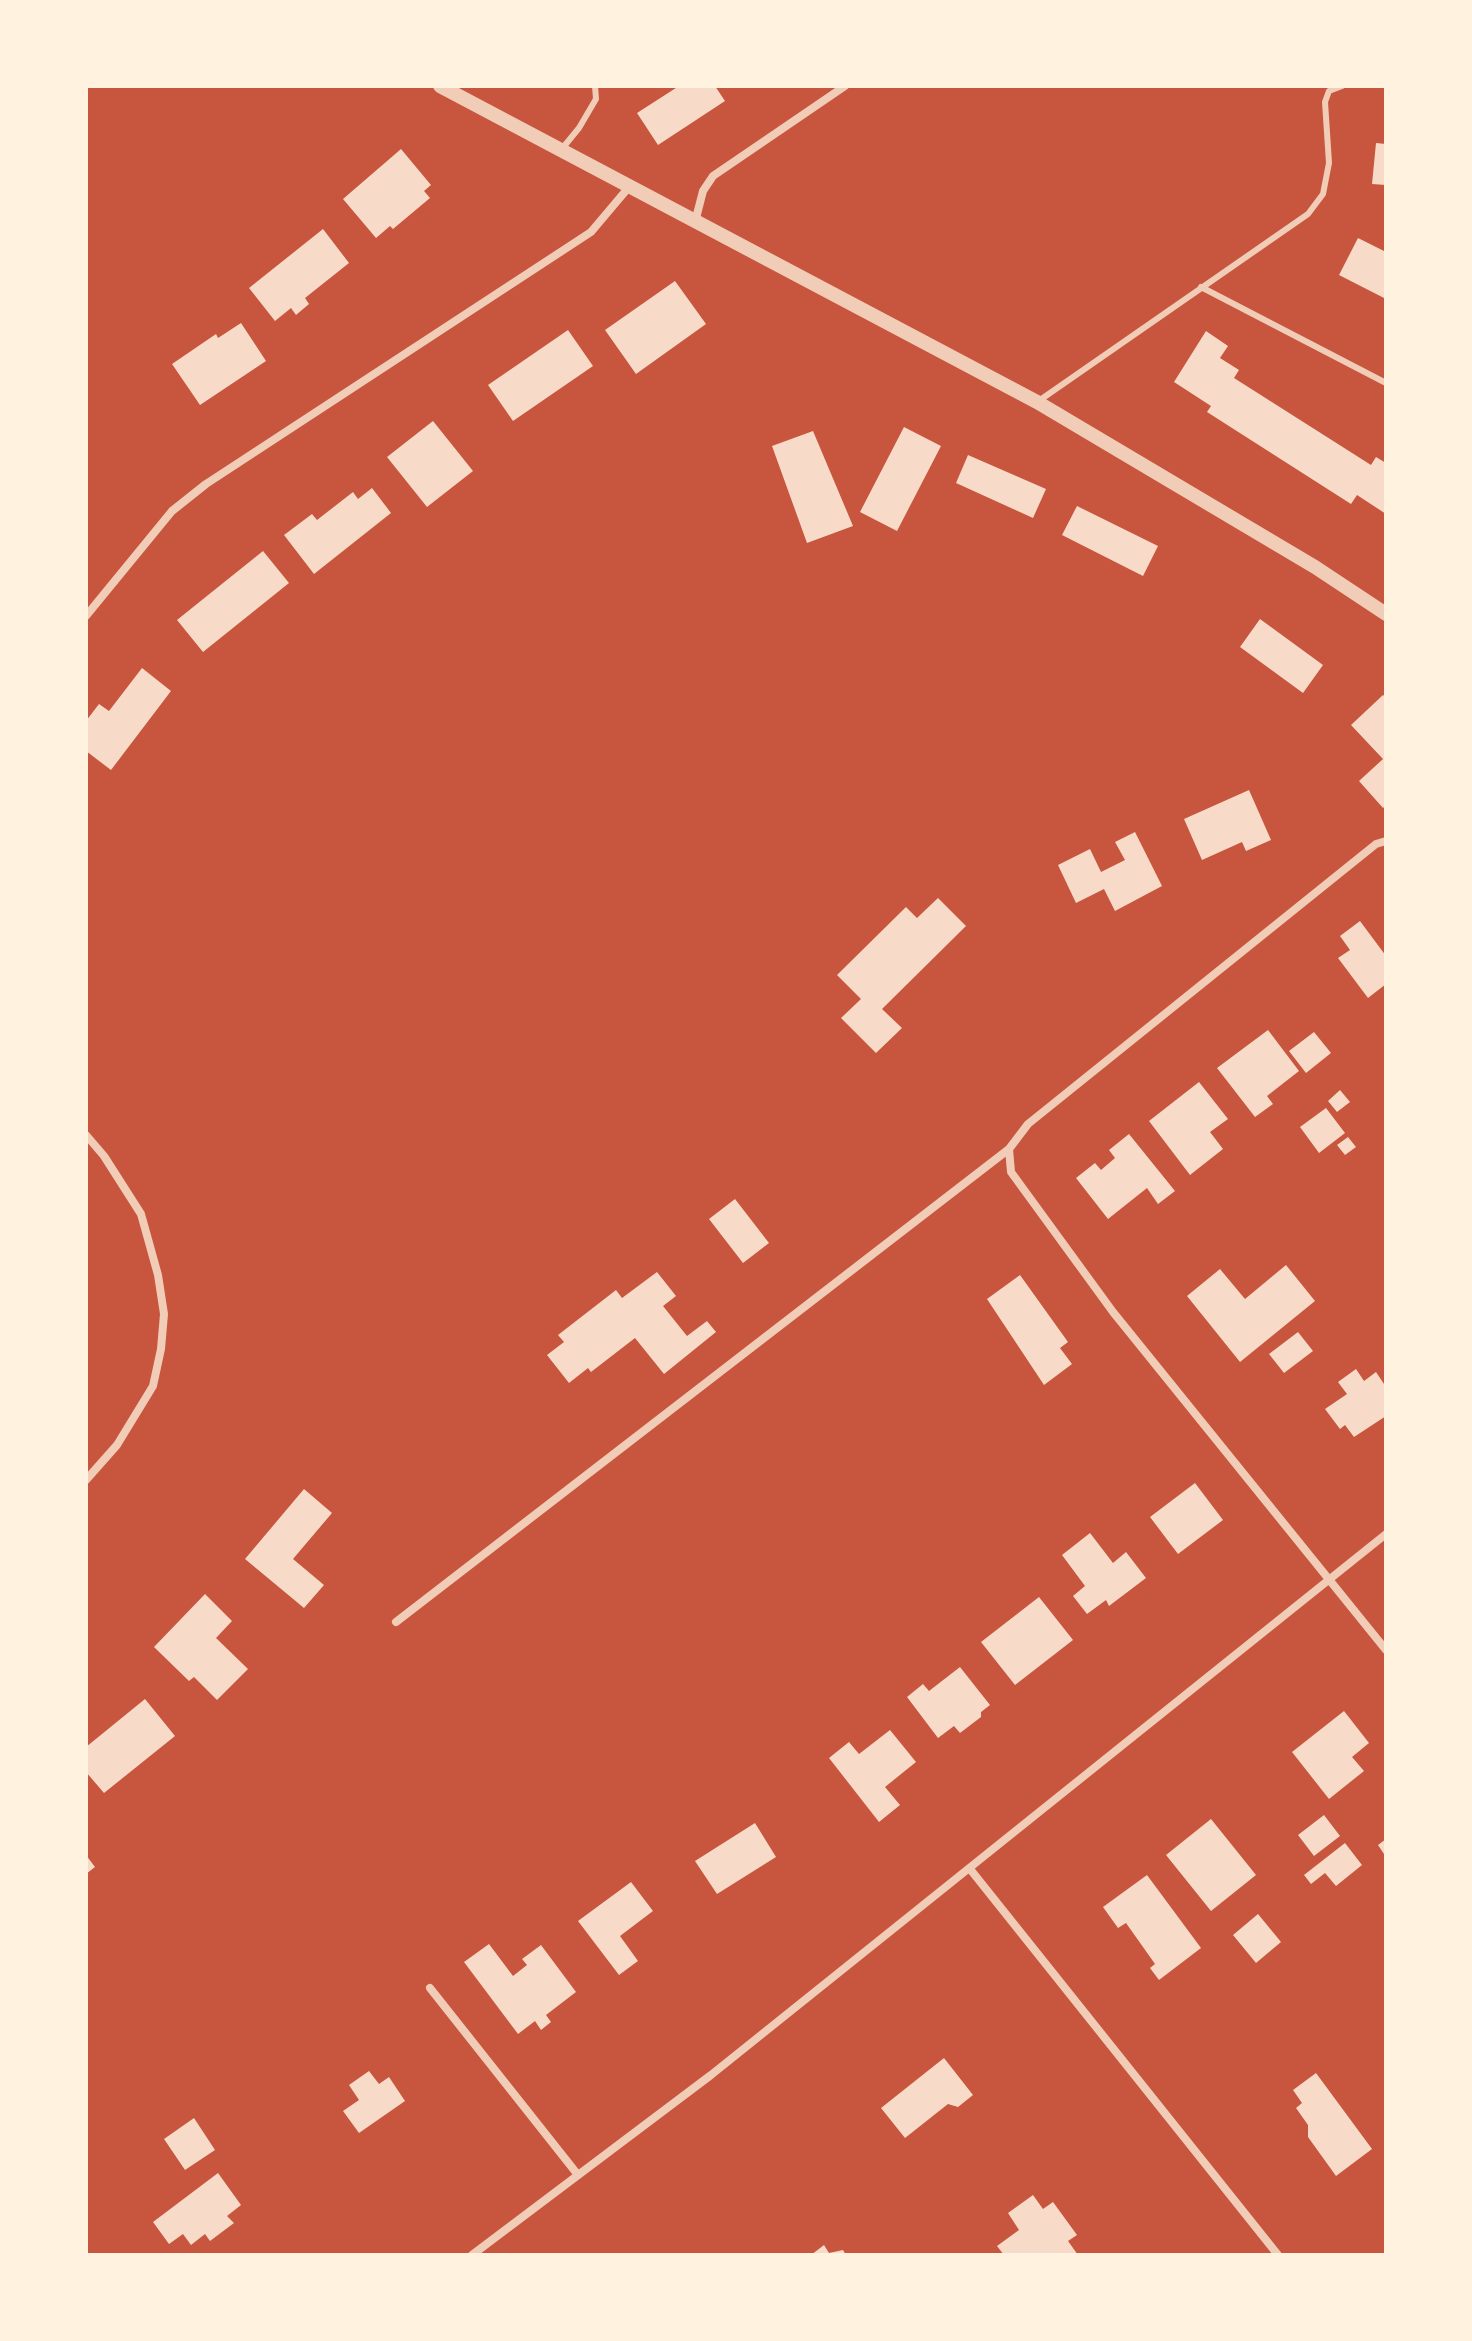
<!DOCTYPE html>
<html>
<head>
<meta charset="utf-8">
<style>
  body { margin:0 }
  #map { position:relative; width:1472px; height:2341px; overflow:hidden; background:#c8553d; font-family:Roboto,sans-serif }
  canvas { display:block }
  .frame { position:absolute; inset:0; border:88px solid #fff3e0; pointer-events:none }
</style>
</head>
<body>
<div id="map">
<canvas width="1472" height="2341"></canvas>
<div class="frame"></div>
</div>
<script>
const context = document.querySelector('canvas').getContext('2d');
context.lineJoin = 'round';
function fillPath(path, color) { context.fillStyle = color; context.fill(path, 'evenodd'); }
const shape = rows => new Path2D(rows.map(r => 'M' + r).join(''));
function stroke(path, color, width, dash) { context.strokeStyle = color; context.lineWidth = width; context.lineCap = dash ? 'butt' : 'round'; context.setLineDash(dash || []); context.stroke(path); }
fillPath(shape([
  [679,86,715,86,725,101,658,145,637,113],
  [1376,143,1386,144,1386,185,1372,184],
  [401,149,431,185,424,191,430,198,393,229,390,226,376,238,343,199],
  [323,229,349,263,305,298,309,304,296,315,291,308,275,321,249,288],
  [1358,238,1386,252,1386,299,1339,275],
  [675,281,706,324,636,374,605,330],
  [241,323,266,361,200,405,172,364,216,334,218,338],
  [568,330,593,366,513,421,488,385],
  [1206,331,1228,346,1220,358,1239,370,1234,378,1371,465,1376,457,1386,463,1386,514,1357,495,1351,504,1207,412,1211,406,1174,382],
  [433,421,473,471,427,507,387,457],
  [904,427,941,446,897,531,860,512],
  [813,431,853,526,807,543,772,446],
  [968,455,1046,489,1033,518,956,483],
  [372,488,391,513,314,574,284,535,312,514,317,520,353,492,358,499],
  [1077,506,1158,546,1143,576,1062,535],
  [263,551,289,583,203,652,177,620],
  [1260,619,1323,665,1303,693,1240,647],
  [142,668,171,691,111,770,86,751,86,721,99,704,109,711],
  [1383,695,1386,697,1386,805,1383,808,1359,781,1383,759,1351,725],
  [1249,790,1271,840,1246,851,1242,842,1202,860,1184,819],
  [1135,832,1162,886,1115,911,1104,889,1076,903,1058,865,1090,849,1101,872,1125,860,1115,842],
  [938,898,966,926,882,1009,902,1028,876,1053,841,1018,861,999,837,975,906,907,917,918],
  [1360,921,1386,956,1386,984,1368,998,1338,958,1350,950,1340,936],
  [1268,1030,1299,1071,1267,1096,1273,1104,1255,1117,1217,1068],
  [1314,1032,1331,1053,1306,1073,1289,1051],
  [1199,1082,1228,1119,1210,1132,1223,1149,1190,1175,1149,1121],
  [1340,1090,1350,1102,1337,1112,1328,1101],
  [1326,1108,1345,1133,1319,1153,1300,1127],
  [1129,1134,1175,1191,1158,1204,1147,1188,1108,1219,1076,1178,1095,1163,1101,1170,1115,1158,1109,1150],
  [1348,1137,1356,1147,1345,1155,1337,1145],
  [735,1199,769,1243,743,1263,709,1219],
  [1286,1265,1315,1301,1240,1362,1187,1296,1220,1269,1245,1299],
  [657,1272,676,1296,663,1306,687,1336,707,1321,716,1332,664,1374,635,1338,591,1372,588,1368,569,1383,547,1355,564,1342,558,1335,616,1290,622,1298],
  [1020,1275,1068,1342,1060,1348,1072,1364,1044,1385,987,1299],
  [1298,1332,1313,1351,1284,1373,1269,1354],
  [1356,1369,1364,1381,1376,1372,1386,1387,1386,1416,1354,1437,1345,1425,1340,1429,1325,1409,1347,1394,1338,1382],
  [1195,1483,1223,1520,1178,1554,1150,1517],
  [304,1489,332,1513,293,1559,324,1585,304,1608,245,1559],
  [1090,1533,1113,1563,1126,1552,1146,1578,1109,1606,1106,1600,1087,1614,1073,1596,1085,1586,1062,1555],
  [205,1594,232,1621,216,1638,248,1669,217,1700,194,1677,189,1681,154,1647],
  [1039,1597,1073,1640,1015,1685,981,1642],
  [960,1667,990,1705,981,1712,981,1717,960,1733,954,1726,938,1738,907,1697,923,1684,929,1691],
  [145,1699,175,1736,104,1793,86,1772,86,1747],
  [1344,1711,1369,1743,1352,1757,1364,1771,1329,1799,1292,1752],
  [890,1730,916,1762,885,1787,900,1805,879,1822,829,1758,849,1742,859,1754],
  [1324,1815,1340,1836,1314,1856,1298,1835],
  [1211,1819,1256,1875,1211,1911,1166,1855],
  [755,1823,776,1857,717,1894,695,1861],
  [1386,1839,1386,1857,1378,1845],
  [1345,1843,1362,1865,1336,1886,1325,1873,1311,1884,1304,1875],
  [86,1855,95,1867,86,1874],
  [1147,1875,1201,1948,1159,1980,1150,1968,1155,1964,1126,1923,1118,1928,1103,1907],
  [631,1882,653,1911,620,1936,638,1961,619,1975,578,1921],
  [1258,1914,1281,1942,1256,1963,1233,1935],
  [489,1944,513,1976,527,1965,522,1959,541,1945,576,1992,546,2015,551,2022,541,2030,535,2021,518,2034,464,1962],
  [944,2058,973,2095,958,2107,948,2104,905,2138,881,2108],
  [369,2071,379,2084,389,2077,405,2101,359,2133,343,2111,359,2100,349,2085],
  [1316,2073,1372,2149,1336,2176,1308,2137,1308,2125,1296,2108,1302,2103,1293,2090],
  [194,2118,215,2150,185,2170,164,2139],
  [218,2173,241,2205,227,2216,234,2223,210,2241,205,2234,191,2245,183,2234,169,2244,153,2222],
  [1033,2195,1043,2209,1053,2202,1077,2235,1068,2241,1078,2255,1004,2255,997,2246,1019,2230,1008,2213],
  [824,2245,829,2253,843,2250,846,2255,811,2255]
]), '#f7dbc8');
stroke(shape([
  [561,150,579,128,596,99,595,86],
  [1201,287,1386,383],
  [1040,400,1308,214,1323,194,1329,163,1325,102,1329,91,1342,86]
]), '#f1ccb7', 6);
stroke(shape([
  [695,222,703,191,713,176,845,86],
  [86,616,172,511,206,484,591,232,629,187],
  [86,1135,104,1156,141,1214,158,1275,164,1314,161,1349,153,1386,117,1445,86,1480],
  [1009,1149,1011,1172,1113,1312,1386,1650],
  [396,1622,1009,1149,1028,1124,1376,844,1386,841],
  [970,1869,1278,2255],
  [430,1988,578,2175],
  [472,2255,711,2075,1386,1534]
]), '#f1ccb7', 8);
stroke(shape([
  [440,86,1037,402,1315,567,1386,614]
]), '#f1ccb7', 14);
</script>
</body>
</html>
